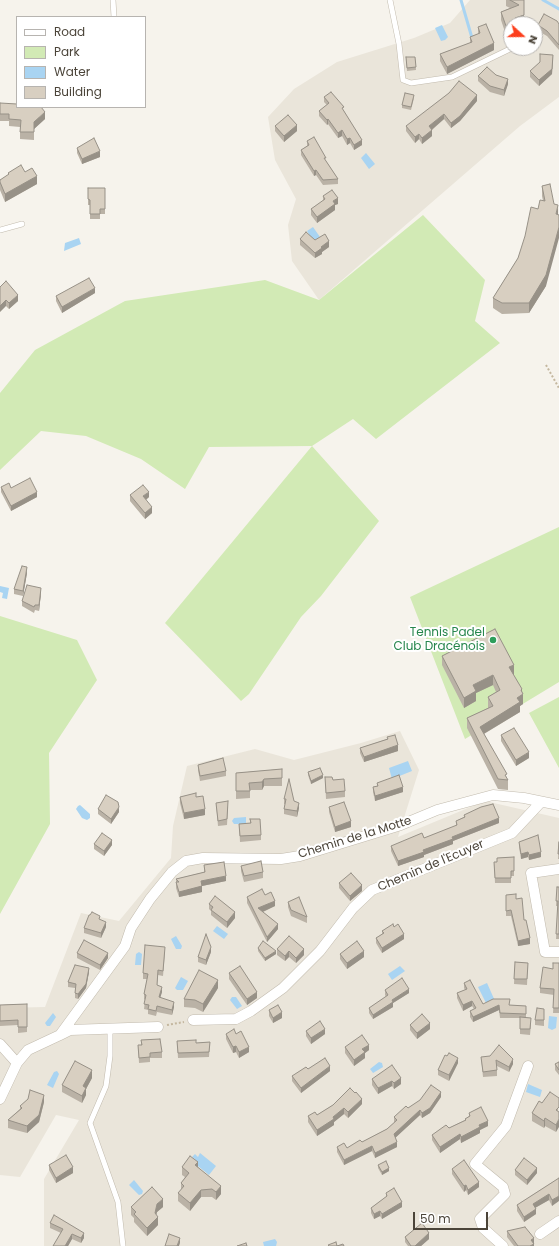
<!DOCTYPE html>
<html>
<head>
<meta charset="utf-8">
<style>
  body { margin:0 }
  #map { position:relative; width:559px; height:1246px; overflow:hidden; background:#f6f3ec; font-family:Poppins,sans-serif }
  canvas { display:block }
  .legend { position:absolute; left:16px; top:16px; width:130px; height:92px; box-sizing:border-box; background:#fff; border:1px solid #b7b4b0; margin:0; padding:5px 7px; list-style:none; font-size:12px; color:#4b4439 }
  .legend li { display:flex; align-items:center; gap:8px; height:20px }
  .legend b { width:20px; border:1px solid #b7b4b0 }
  .north { position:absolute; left:503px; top:16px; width:40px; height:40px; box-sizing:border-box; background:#fff; border:1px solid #b7b4b0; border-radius:50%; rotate:111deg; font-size:11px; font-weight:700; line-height:16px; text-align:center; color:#4b4439 }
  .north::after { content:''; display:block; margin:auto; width:14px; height:18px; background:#fc3f1d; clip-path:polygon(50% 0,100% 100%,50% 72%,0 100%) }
  .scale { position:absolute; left:413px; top:1212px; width:75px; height:18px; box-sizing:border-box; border:2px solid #4b4439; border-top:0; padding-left:5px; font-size:12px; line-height:14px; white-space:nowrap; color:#4b4439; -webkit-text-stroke:3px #fff; paint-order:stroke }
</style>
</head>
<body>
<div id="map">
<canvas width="559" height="1246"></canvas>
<ul class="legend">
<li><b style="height:5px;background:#fff"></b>Road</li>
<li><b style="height:11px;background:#d2eab5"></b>Park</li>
<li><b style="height:11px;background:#a9d4f2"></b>Water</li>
<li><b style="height:11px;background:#d8cfc1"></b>Building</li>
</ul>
<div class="north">N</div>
<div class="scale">50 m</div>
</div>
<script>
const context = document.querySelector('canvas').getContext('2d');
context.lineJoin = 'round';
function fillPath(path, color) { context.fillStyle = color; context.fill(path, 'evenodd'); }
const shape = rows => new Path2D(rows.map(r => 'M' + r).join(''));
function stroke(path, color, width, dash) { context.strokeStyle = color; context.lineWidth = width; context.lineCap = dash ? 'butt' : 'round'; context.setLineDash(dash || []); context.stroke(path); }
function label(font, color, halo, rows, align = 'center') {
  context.font = font + ' Poppins,sans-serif'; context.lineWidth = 4; context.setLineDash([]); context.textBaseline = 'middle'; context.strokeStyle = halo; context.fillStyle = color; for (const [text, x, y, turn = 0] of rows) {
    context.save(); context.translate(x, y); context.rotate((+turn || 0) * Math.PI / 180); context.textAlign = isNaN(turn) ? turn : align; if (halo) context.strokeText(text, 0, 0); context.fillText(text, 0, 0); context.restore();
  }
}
fillPath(shape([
  [470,0,559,0,559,97,520,126,319,300,292,261,288,225,296,199,275,160,268,117,294,89,337,62,414,38,450,23],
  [511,24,535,24,535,48,511,48],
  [400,731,419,770,398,837,485,801,559,818,559,1246,44,1246,44,1179,79,1120,56,1115,20,1177,0,1175,0,1008,45,1007,81,913,119,921,171,858,173,826,187,766,255,749,294,760,361,743]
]), '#eae5da');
fillPath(shape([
  [423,215,485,280,475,321,500,343,376,439,353,419,312,446,379,521,321,596,301,617,249,694,241,701,165,623,312,446,209,447,185,489,141,459,86,436,41,431,0,470,0,393,35,350,125,301,265,280,319,300],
  [559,527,559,682,465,739,410,597],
  [0,616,77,640,97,680,49,753,50,824,0,914],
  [559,697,559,768,529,713]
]), '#d2eab5');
fillPath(shape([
  [442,25,448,37,445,40,441,41,435,28],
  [366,153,375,164,369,169,361,158],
  [313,227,320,237,313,241,307,231],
  [79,238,81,244,64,251,65,243],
  [0,586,9,588,7,599,2,598,3,593,0,592],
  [408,761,412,771,392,779,389,768],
  [80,805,90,814,90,818,87,820,82,818,76,809,78,806],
  [246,817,246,824,234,824,232,821,234,818],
  [217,926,228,934,224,939,213,931],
  [176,936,182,946,181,949,176,949,171,939],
  [139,952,142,954,141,965,135,965,136,954],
  [400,966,405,971,392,980,388,974],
  [181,977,188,981,183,990,177,990,175,988],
  [487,983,495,1001,487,1005,478,987],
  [232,997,236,997,242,1006,237,1009,230,1000],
  [53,1013,56,1017,50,1026,47,1026,45,1023],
  [549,1016,557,1017,556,1028,552,1030,548,1028],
  [379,1062,382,1063,383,1067,373,1073,370,1069],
  [54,1072,57,1071,59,1074,53,1088,47,1085],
  [528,1084,542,1090,540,1097,526,1092],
  [200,1153,216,1166,209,1175,193,1162,195,1159,192,1157,195,1154,198,1157],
  [134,1180,143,1191,142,1194,139,1195,129,1185],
  [275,1239,277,1242,276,1246,264,1246,263,1242]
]), '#a9d4f2');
stroke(shape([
  [461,0,472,38],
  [543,0,559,9]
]), '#a9d4f2', 3);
const service = shape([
  [113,0,114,17],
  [390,0,399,44,403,80,411,83,452,77,512,48],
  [0,230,22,224],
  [110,1029,110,1056,106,1086,90,1123,118,1202,123,1246]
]);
const minor = shape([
  [559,869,531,873,545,952,559,952],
  [193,1020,236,1019,251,1011,283,988,320,951,353,908,372,890,512,833,541,802],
  [60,1035,70,1030,158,1027],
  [0,1044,17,1063],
  [0,1099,17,1063,28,1050,60,1035,125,946,131,928,150,899,172,872,186,861,203,858,281,859,300,856,401,825,437,810,493,795,524,798,559,805],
  [540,1234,559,1221],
  [503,1246,483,1228,480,1219,505,1194,503,1187,475,1164,506,1126,528,1066]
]);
stroke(service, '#c2bbae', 6);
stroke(minor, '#c2bbae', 11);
stroke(shape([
  [546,365,559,388],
  [167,1025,184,1022]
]), '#c4b79f', 2, [2, 2]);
stroke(service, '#fff', 5);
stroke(minor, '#fff', 10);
fillPath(shape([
  [506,0,524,0,524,23,521,24,511,24,506,35,501,20,501,12,510,8,506,6],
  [559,24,559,50,547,36,538,31,538,25],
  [478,27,494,50,447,74,440,61,440,54,470,43,470,37,478,34],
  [406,57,415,57,416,70,407,71],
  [553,60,552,74,539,86,530,77,530,71],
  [496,75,508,84,504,96,490,92,478,81,478,76],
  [324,97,344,111,362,145,354,150,350,143,347,145,342,136,338,138,328,124,327,125,319,116,319,111,327,105,324,102],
  [414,98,411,110,402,108,402,105],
  [477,101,460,121,451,128,444,119,432,130,432,136,422,144,419,139,415,143,406,131,406,126],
  [0,103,45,119,34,129,34,140,20,139,20,127,9,126,9,121,0,121],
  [275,126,297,131,284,142,275,131],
  [307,141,326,161,338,179,338,184,323,185,316,175,314,176,301,155,301,150,307,146],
  [77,148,100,157,82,164,77,153],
  [25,172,37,184,5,202,0,190,0,180,8,175,8,173],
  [550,184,546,286,529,313,502,314,493,308,493,298,518,258,538,209,543,201,542,196,542,186],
  [88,188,105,188,105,214,100,214,100,219,90,219,90,205,88,205],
  [323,196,338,204,335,205,335,210,317,223,311,215,311,209,323,201],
  [300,239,315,240,329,247,322,252,322,254,315,258,300,245],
  [0,287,18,301,9,309,6,306],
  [95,293,62,313,56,301,56,296],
  [1,487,11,488,37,497,11,511,1,492],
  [130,495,149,497,146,500,152,513,145,519,130,501],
  [27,573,23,596,14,594,14,589],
  [41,593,39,611,35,610,34,613,22,606,22,601],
  [442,656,514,674,513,675,522,692,523,704,520,706,520,712,484,734,508,780,508,790,498,789,467,728,467,718,488,708,488,697,496,692,493,685,476,693,476,701,464,708,442,665],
  [501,735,529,758,516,766,501,741],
  [387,737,398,751,364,762,360,753,360,748,387,739],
  [198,765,226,771,226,776,200,781,198,770],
  [282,769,282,786,264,786,262,790,250,790,250,798,236,799,236,773],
  [308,772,323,778,311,784,308,775],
  [325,777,333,780,345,791,345,797,326,799],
  [377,783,403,792,375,801,373,792,373,787,377,786],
  [180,797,205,815,184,819,180,803],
  [284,799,294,801,299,808,297,817,284,814,284,809,285,804,284,804],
  [216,803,228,807,227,825,218,826],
  [329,807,351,827,335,832,329,812],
  [98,809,119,812,111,824,98,814],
  [464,815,499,823,453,841,453,844,424,855,424,857,398,866,391,851,391,846,424,838,456,826,456,821,464,817],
  [250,819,261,835,261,840,240,842,239,824,250,823],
  [519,842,541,857,529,860,528,857,521,859,519,847],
  [559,842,559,859,558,859],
  [94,844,112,845,104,856,94,849],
  [514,857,514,876,511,876,511,883,495,883,494,862,497,862,497,858],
  [204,865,226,881,202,886,202,892,179,897,176,888,176,879,204,872],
  [241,866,263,872,263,878,244,882,241,871],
  [339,883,362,891,350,901,339,888],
  [557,887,559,887,559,939,556,939,558,906,556,906],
  [265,895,275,906,263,912,278,929,267,942,247,903,247,897],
  [506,895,516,899,524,920,530,944,518,946,511,916,506,916],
  [288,902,307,917,307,923,291,916,288,907],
  [209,904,235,918,227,928,211,915,211,911,209,909],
  [106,927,101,938,84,933,84,928],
  [394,927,404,939,382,953,376,943,376,938,382,934,382,931],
  [258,948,276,954,265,961,258,951],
  [277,949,304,949,304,955,296,963,289,957,285,961,277,955],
  [165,952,163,976,158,975,157,986,162,992,160,997,174,1007,172,1015,157,1012,156,1016,148,1014,148,1010,144,1009,145,1000,144,999,144,994,147,979,143,979,143,973],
  [211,952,206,965,198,962,198,957],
  [77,953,108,958,100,970,77,958],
  [340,954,364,957,347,969,340,959],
  [515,962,528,963,527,985,514,984],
  [559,963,559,1013,553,1013,554,995,540,993,540,988,553,969],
  [89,972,86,988,78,999,75,998,75,988,68,987,68,982],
  [229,973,257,998,247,1005,229,979],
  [464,983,483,1004,526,1006,526,1018,531,1024,530,1035,520,1034,520,1018,500,1018,499,1010,473,1022,470,1017,470,1011,474,1009,472,1006,463,1011,457,998,457,993,465,990,464,988],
  [218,988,203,1012,195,1008,184,1007,184,999],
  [385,990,409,993,393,1003,393,1007,373,1019,369,1013,369,1008,386,997,385,995],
  [27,1004,27,1032,18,1033,18,1025,0,1026,0,1005],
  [544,1009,544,1026,535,1025,535,1020],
  [269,1010,282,1018,273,1023,269,1016],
  [410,1025,430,1029,417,1039,410,1030],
  [306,1031,325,1034,311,1044,306,1036],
  [226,1034,236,1034,249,1052,239,1058,236,1052,233,1053,226,1039],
  [141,1040,162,1052,162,1058,150,1058,150,1062,139,1063,138,1045,141,1045],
  [177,1041,196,1043,210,1042,209,1057,178,1058],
  [345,1047,369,1050,365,1053,365,1058,354,1066,345,1053],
  [447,1056,458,1063,449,1081,438,1075,438,1070],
  [481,1057,513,1064,509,1072,497,1066,497,1076,483,1077],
  [559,1062,559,1075,555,1070,555,1064],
  [308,1069,330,1071,301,1093,292,1081,292,1076],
  [92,1078,86,1089,86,1095,82,1103,62,1092,62,1085],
  [401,1078,401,1084,394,1089,392,1086,378,1094,372,1085,372,1079],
  [441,1097,430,1113,422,1118,420,1115,395,1138,397,1147,375,1158,372,1151,344,1165,337,1152,337,1147,347,1148,362,1142,387,1129,394,1123,394,1117,408,1108],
  [559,1098,556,1132,545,1126,544,1128,532,1121,532,1113,542,1103],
  [44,1102,39,1122,27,1133,8,1128,8,1120,20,1109,20,1106],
  [362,1104,348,1118,344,1114,334,1122,334,1125,317,1136,308,1122,308,1116,317,1115,333,1105],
  [469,1113,488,1126,480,1130,480,1133,461,1143,460,1139,440,1153,432,1140,432,1135,449,1128,465,1120,465,1119,469,1116],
  [49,1165,73,1173,56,1183,49,1170],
  [378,1165,389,1171,382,1175,378,1168],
  [182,1167,198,1167,221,1194,216,1200,212,1197,201,1197,190,1211,178,1201,178,1193,181,1190,181,1183,185,1177,182,1175],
  [452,1169,479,1187,468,1195,466,1190,464,1192,452,1174],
  [515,1170,537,1173,527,1185,515,1175],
  [559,1178,552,1206,549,1200,535,1208,536,1214,524,1222,517,1211,517,1205],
  [386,1193,402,1207,382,1219,380,1216,374,1219,371,1213,371,1208,386,1197],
  [131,1207,163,1207,157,1212,156,1215,158,1225,147,1236,134,1222,134,1218,131,1215],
  [50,1223,84,1238,81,1243,72,1239,68,1246,53,1246,61,1233,50,1228],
  [507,1231,534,1244,534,1246,514,1246,507,1237],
  [405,1237,429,1239,421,1246,408,1246,405,1242]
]), '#bab2a6');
fillPath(shape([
  [524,0,524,23,521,24,512,24],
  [511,24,511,33,506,35,506,26],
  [494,43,494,50,447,74,447,67],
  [553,55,552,74,539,86,539,80],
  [508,79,508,84,504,96,504,90],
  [477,95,477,101,460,121,451,128,451,123],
  [45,112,45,119,34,129,34,140,34,122],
  [444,114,444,119,429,132,429,126],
  [328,119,328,124,327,125,327,120],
  [297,125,297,131,284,142,284,136],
  [342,130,342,136,338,138,338,133],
  [432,130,432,136,422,144,422,138],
  [419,134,419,139,415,143,415,137],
  [350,138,350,143,347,145,347,139],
  [362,140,362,145,354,150,354,145],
  [100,151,100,157,82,164,82,159],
  [316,170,316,175,314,176,314,171],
  [37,176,37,184,5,202,5,194],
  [338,198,338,204,335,205,335,210,317,223,317,217,333,201],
  [558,205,558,215,556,214],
  [559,227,559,238,546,286,529,313,529,303],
  [329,241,329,247,322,252,322,254,315,258,315,253,321,247],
  [95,288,95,293,62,313,62,307],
  [18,295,18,301,9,309,9,303],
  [6,300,6,306,0,312,0,306],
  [37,492,37,497,11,511,11,506],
  [149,492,149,497,143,502,143,496],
  [152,507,152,513,145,519,145,513],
  [27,567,27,573,23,596,23,591],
  [41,588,41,593,39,611,39,605],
  [514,665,514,674,509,677,509,667],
  [493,675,493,685,476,693,476,701,464,708,464,698,473,685],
  [522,689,522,695,523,694,523,704,520,706,520,712,480,736,480,727,517,698,521,690],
  [398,745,398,751,364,762,364,757],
  [529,752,529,758,516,766,516,760],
  [323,775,323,778,311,784,311,781],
  [264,779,264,786,262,790,262,782],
  [403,787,403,792,375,801,375,796],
  [299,803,299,808,297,817,297,811],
  [119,807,119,812,111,824,111,819],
  [205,809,205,815,184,819,184,813],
  [499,818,499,823,453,841,453,844,424,855,424,857,398,866,398,861,423,850,452,837],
  [351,821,351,827,335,832,335,827],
  [112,840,112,845,104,856,104,851],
  [528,852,528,857,521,859,521,854],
  [541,852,541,857,529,860,529,855],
  [226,876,226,881,202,886,202,892,179,897,179,892,201,881],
  [362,885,362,891,350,901,350,896],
  [275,901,275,906,258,914,258,908],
  [235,912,235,918,227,928,227,922],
  [106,922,106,927,101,938,101,933],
  [278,924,278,929,267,942,267,937],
  [404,934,404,939,382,953,382,948],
  [530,938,530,944,518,946,518,941],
  [211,947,211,952,206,965,206,960],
  [304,949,304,955,296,963,296,958],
  [276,951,276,954,265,961,265,958],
  [289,951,289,957,285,961,285,956],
  [364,951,364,957,347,969,347,963],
  [108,953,108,958,100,970,100,965],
  [89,968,89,972,86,988,78,999,78,994],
  [218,980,218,988,203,1012,203,1004],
  [162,987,162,992,159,1002,159,997],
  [409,989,409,993,393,1003,393,1007,373,1019,373,1015,392,1000],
  [257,992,257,998,247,1005,247,999],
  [472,1001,472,1006,463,1011,463,1005],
  [174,1002,174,1007,172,1015,172,1010],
  [499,1005,499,1010,473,1022,473,1017],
  [282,1012,282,1018,273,1023,273,1018],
  [430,1023,430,1029,417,1039,417,1033],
  [325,1029,325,1034,311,1044,311,1038],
  [369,1045,369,1050,365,1053,365,1058,354,1066,354,1060,362,1049],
  [236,1046,236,1052,233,1053,233,1047],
  [249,1047,249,1052,239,1058,239,1052],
  [458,1058,458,1063,449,1081,449,1075],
  [513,1059,513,1064,509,1072,509,1067],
  [330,1066,330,1071,301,1093,301,1088],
  [92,1070,92,1078,86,1089,86,1095,82,1103,82,1096,83,1086],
  [401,1078,401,1084,394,1089,394,1083],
  [392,1081,392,1086,378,1094,378,1088],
  [441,1092,441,1097,430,1113,422,1118,422,1113],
  [44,1095,44,1102,39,1122,27,1133,27,1126],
  [362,1099,362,1104,348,1118,348,1112],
  [344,1108,344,1114,334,1122,334,1125,317,1136,317,1130],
  [420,1110,420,1115,394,1139,394,1134],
  [545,1118,545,1126,544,1128,544,1121],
  [559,1119,559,1127,556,1132,556,1125],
  [488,1121,488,1126,480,1130,480,1133,461,1143,461,1137,479,1125],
  [460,1134,460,1139,440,1153,440,1147],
  [397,1142,397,1147,375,1158,375,1153],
  [372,1146,372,1151,344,1165,344,1160],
  [198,1162,198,1169,195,1165],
  [73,1167,73,1173,56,1183,56,1178],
  [389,1168,389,1171,382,1175,382,1172],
  [537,1168,537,1173,527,1185,527,1180],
  [479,1182,479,1187,468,1195,468,1190],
  [466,1185,466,1190,464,1192,464,1186],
  [221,1186,221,1194,216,1200,216,1192],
  [201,1190,201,1197,190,1211,190,1203],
  [549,1194,549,1200,533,1209,533,1204],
  [559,1196,559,1201,552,1206,552,1200],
  [163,1199,163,1207,157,1212,155,1220,158,1217,158,1225,147,1236,147,1228,155,1213,157,1204],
  [402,1202,402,1207,382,1219,382,1214],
  [536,1209,536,1214,524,1222,524,1217],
  [380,1211,380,1216,374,1219,374,1214],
  [84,1233,84,1238,81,1243,81,1238],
  [429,1233,429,1239,421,1246,415,1246],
  [72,1234,72,1239,68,1246,65,1246],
  [180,1238,180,1243,179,1246,177,1246],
  [534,1238,534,1246,530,1246,531,1240]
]), '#979187');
const building = shape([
  [510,0,524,0,524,15,515,18,516,22,506,26,501,12,519,5,510,0],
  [544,14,557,21,559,24,559,45,547,31,538,25,544,14],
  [486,24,494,43,447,67,440,54,472,42,470,37,480,33,478,27,486,24],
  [540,54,553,55,552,69,539,80,530,71,540,62,540,54],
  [406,57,415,57,416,67,407,68,406,57],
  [487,67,496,75,508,79,504,90,490,86,478,76,487,67],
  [459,81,477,95,460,116,451,123,444,114,429,126,432,130,422,138,419,134,415,137,406,126,449,93,459,81],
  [331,92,344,107,342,108,362,140,354,145,350,138,347,139,342,130,338,133,328,119,327,120,319,111,329,103,324,97,331,92],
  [405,93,414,95,411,107,402,105,405,93],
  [0,103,17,104,17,107,41,107,45,112,34,122,34,132,20,132,21,120,9,119,9,114,0,114,0,103],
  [288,115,297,125,284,136,275,126,288,115],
  [314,137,326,158,324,158,338,179,323,180,316,170,314,171,301,150,309,145,307,141,314,137],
  [94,138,100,151,82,159,77,148,94,138],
  [21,165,25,172,32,168,37,176,5,194,0,182,0,180,9,174,8,173,21,165],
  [550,184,554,204,558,205,556,214,559,215,559,227,546,275,529,303,502,303,493,298,518,258,525,236,531,207,538,209,540,200,545,201,542,186,550,184],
  [88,188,105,188,105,209,100,209,100,214,90,214,90,200,88,199,88,188],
  [332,190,338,198,333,201,335,204,317,217,311,209,325,199,323,196,332,190],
  [306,232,315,240,325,234,329,241,321,247,322,248,315,253,300,239,306,232],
  [89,278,95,288,62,307,56,296,89,278],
  [6,281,18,295,9,303,6,300,0,306,0,287,6,281],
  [30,478,37,492,11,506,1,487,9,483,11,488,30,478],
  [143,485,149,492,143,496,152,507,145,513,130,495,143,485],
  [22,566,27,567,23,591,14,589,22,566],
  [27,585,41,588,39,605,35,605,34,607,22,601,27,585],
  [495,629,514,665,509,667,522,689,521,690,523,694,517,698,520,702,480,727,507,774,505,775,508,780,498,779,467,718,493,706,488,697,500,690,493,675,473,685,476,691,464,698,442,656,495,629],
  [514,728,529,752,516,760,501,735,514,728],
  [395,735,398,745,364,757,360,748,388,739,387,737,395,735],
  [223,758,226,771,200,776,198,765,223,758],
  [320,768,323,775,311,781,308,772,320,768],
  [282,769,282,778,264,779,262,782,249,783,250,791,236,791,236,773,282,769],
  [399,775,403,787,375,796,373,787,378,786,377,783,399,775],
  [325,777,332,777,333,780,344,779,345,791,326,793,325,777],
  [289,779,294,801,299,803,297,811,284,809,286,799,284,799,289,779],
  [196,793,196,797,203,796,205,809,184,813,180,797,196,793],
  [106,795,118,802,119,807,111,819,98,809,106,795],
  [228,801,227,819,218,821,216,803,228,801],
  [344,802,351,821,335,827,329,807,344,802],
  [493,804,499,818,452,837,453,839,423,850,424,852,398,861,391,846,422,833,424,838,457,825,456,821,465,817,464,815,481,807,493,804],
  [250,819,260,819,261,835,240,836,239,824,251,823,250,819],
  [102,833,112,840,104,851,94,844,102,833],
  [538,835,541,852,529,855,528,852,521,854,519,842,538,835],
  [559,842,559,854,558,854,559,842],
  [514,857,514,871,511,871,511,878,495,878,494,862,497,862,497,858,514,857],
  [261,861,263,872,244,876,241,866,261,861],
  [224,862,226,876,201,881,202,886,179,892,176,882,179,882,176,879,205,872,204,865,224,862],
  [351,873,362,885,350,896,339,883,351,873],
  [557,887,559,887,559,934,556,934,558,901,556,901,557,887],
  [262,889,265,895,271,892,275,901,258,908,278,924,267,937,247,897,262,889],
  [516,894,516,899,522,898,524,920,526,920,530,938,518,941,511,910,506,911,506,895,516,894],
  [215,896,235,912,227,922,211,910,213,907,209,904,215,896],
  [299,897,307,917,291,910,288,902,299,897],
  [92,912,100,916,99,919,106,922,101,933,84,928,89,915,90,915,92,912],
  [393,924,394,927,398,924,404,934,382,948,376,938,384,933,382,931,393,924],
  [206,934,211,947,206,960,198,957,206,934],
  [289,936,304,949,296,958,289,951,285,956,277,949,289,936],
  [84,940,108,953,100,965,77,953,84,940],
  [263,941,276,951,265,958,258,948,263,941],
  [357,941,364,951,347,963,340,954,357,941],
  [145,945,165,947,163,971,158,970,157,985,162,987,159,997,174,1002,172,1010,157,1006,156,1011,148,1009,149,1005,144,1004,146,995,144,994,148,974,143,973,145,945],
  [515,962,528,963,527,979,514,979,515,962],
  [553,963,559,963,559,1008,553,1008,554,989,540,988,543,967,553,969,553,963],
  [75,965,89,968,86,984,78,994,75,993,76,984,68,982,75,965],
  [240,966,257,992,247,999,229,973,240,966],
  [199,970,218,980,203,1004,195,1000,184,999,199,970],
  [402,978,409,989,392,1000,393,1002,373,1015,369,1008,388,995,385,990,402,978],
  [470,980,483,1004,493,999,510,999,509,1005,526,1006,526,1014,500,1013,499,1005,473,1017,470,1011,476,1008,472,1001,463,1005,457,993,467,989,464,983,470,980],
  [27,1004,27,1027,18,1027,18,1020,0,1021,0,1005,27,1004],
  [278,1005,282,1012,273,1018,269,1010,278,1005],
  [537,1008,544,1009,544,1020,535,1020,537,1008],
  [422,1014,430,1023,417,1033,410,1025,422,1014],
  [520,1017,531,1018,530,1029,520,1029,520,1017],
  [320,1021,325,1029,311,1038,306,1031,320,1021],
  [234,1029,236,1034,241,1031,249,1047,239,1052,236,1046,233,1047,226,1034,234,1029],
  [362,1035,369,1045,362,1049,365,1052,354,1060,345,1047,362,1035],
  [160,1039,162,1052,150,1053,150,1057,139,1058,138,1045,142,1045,141,1040,160,1039],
  [196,1040,196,1043,210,1042,209,1052,178,1053,177,1041,196,1040],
  [499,1045,513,1059,509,1067,496,1060,497,1070,483,1072,481,1057,490,1056,499,1045],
  [449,1053,458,1058,449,1075,438,1070,445,1055,447,1056,449,1053],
  [325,1058,330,1066,301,1088,292,1076,306,1067,308,1069,325,1058],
  [75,1061,92,1070,83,1086,86,1088,82,1096,62,1085,75,1061],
  [559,1062,559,1070,555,1064,559,1062],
  [392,1065,401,1078,394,1083,392,1081,378,1088,372,1079,392,1065],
  [431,1085,441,1092,430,1108,422,1113,420,1110,394,1134,397,1142,375,1153,372,1146,344,1160,337,1147,344,1143,347,1148,360,1140,362,1142,387,1129,397,1120,394,1117,406,1106,408,1108,420,1100,431,1085],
  [350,1088,355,1093,356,1092,362,1099,348,1112,344,1108,333,1117,334,1119,317,1130,308,1116,315,1112,317,1115,333,1105,350,1088],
  [30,1090,44,1095,39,1115,27,1126,8,1120,22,1108,20,1106,28,1099,30,1090],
  [550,1092,559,1098,559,1107,556,1110,559,1112,559,1119,556,1125,545,1118,544,1121,532,1113,539,1101,542,1103,550,1092],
  [481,1107,488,1121,479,1125,480,1127,461,1137,460,1134,440,1147,432,1135,446,1125,449,1128,466,1120,465,1119,470,1116,469,1113,481,1107],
  [66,1155,73,1167,56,1178,49,1165,66,1155],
  [190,1156,198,1162,195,1165,221,1186,216,1192,212,1189,201,1190,190,1203,178,1193,184,1186,181,1183,189,1173,182,1167,190,1156],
  [524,1158,537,1168,527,1180,515,1170,524,1158],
  [464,1160,479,1182,468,1190,466,1185,464,1186,452,1169,464,1160],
  [386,1161,389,1168,382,1172,378,1165,386,1161],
  [559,1178,559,1196,552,1200,549,1194,533,1204,536,1209,524,1217,517,1205,559,1178],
  [152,1187,163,1199,157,1204,155,1213,158,1217,147,1228,134,1214,136,1212,131,1207,152,1187],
  [394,1188,402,1202,382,1214,380,1211,374,1214,371,1208,387,1196,386,1193,394,1188],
  [54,1215,84,1233,81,1238,72,1234,65,1246,53,1246,63,1229,50,1223,54,1215],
  [422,1223,429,1233,415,1246,411,1246,405,1237,422,1223],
  [525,1227,534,1238,531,1240,534,1244,530,1246,518,1246,507,1231,525,1227],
  [169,1234,180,1238,177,1246,165,1246,169,1234],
  [336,1242,337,1246,343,1244,344,1246,329,1246,328,1245,336,1242],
  [246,1243,247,1246,237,1246,246,1243]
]);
fillPath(building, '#d8cfc1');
stroke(building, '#979187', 1);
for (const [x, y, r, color] of [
  [493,640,4,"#2e9e5b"]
]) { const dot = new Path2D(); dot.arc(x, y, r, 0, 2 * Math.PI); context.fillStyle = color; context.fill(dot); stroke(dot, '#fff', 1.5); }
label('12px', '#27864d', '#fff', [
  ["Tennis Padel",485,633],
  ["Club Dracénois",485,647]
], 'right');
label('12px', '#4b4439', '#fff', [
  ["Chemin de la Motte",355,838,-17],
  ["Chemin de l'Ecuyer",431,866,-23]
]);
</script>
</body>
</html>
